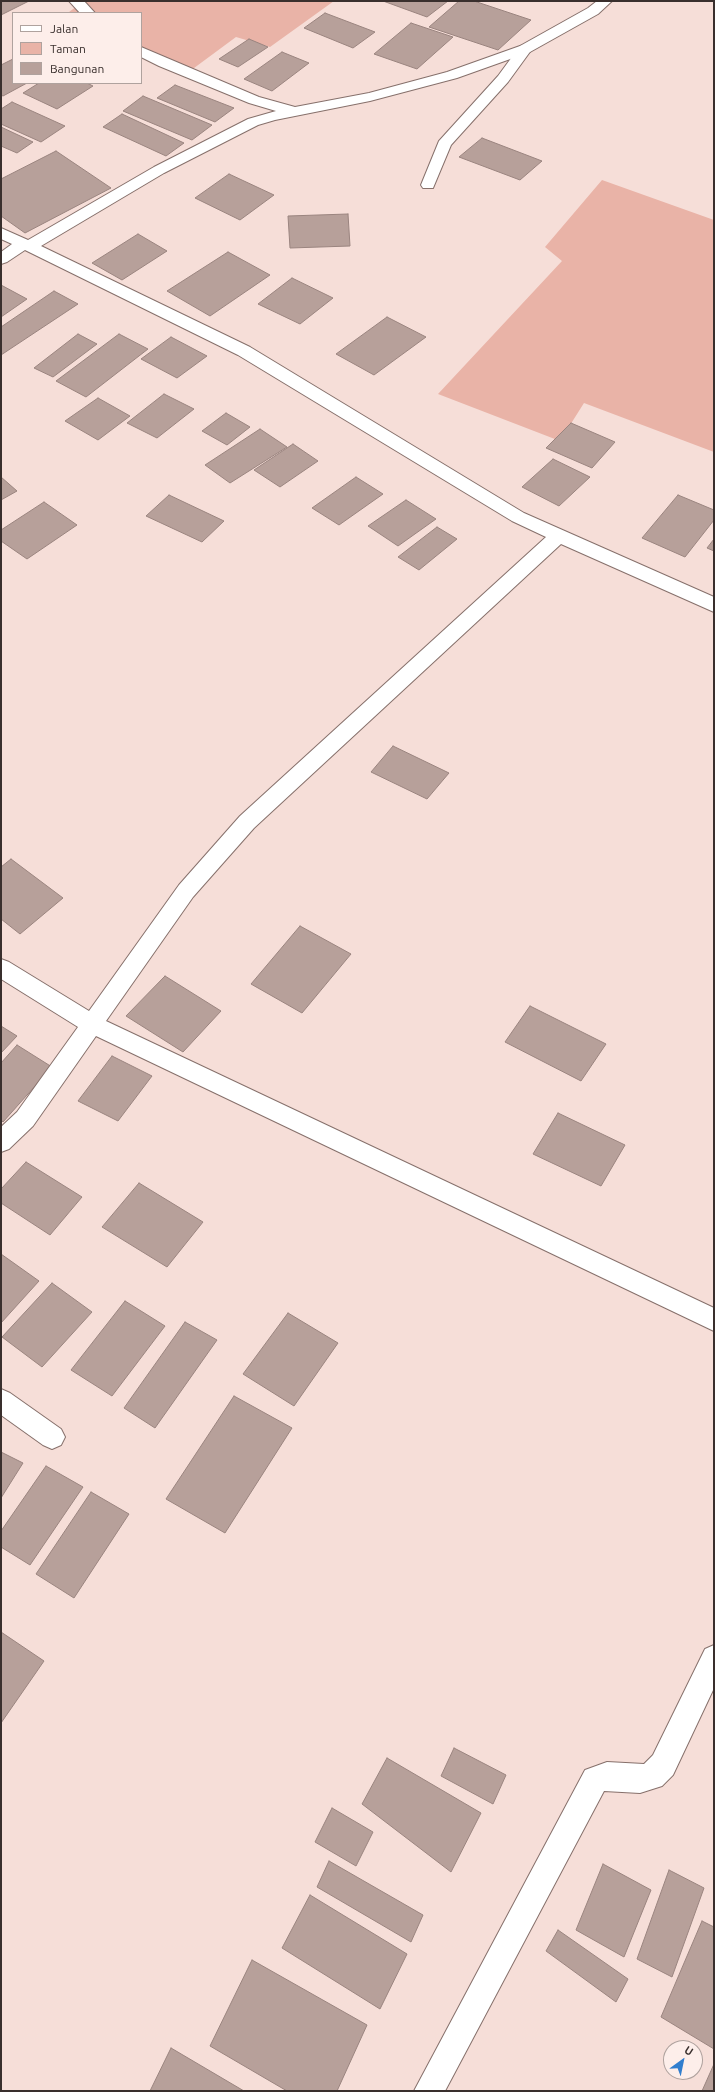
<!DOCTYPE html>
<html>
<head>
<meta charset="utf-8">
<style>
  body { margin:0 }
  #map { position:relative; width:715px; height:2092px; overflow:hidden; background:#f6ded8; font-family:Ubuntu,sans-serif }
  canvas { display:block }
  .frame { position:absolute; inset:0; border:2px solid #392f2d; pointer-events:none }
  .legend { position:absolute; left:12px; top:12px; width:130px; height:72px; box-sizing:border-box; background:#fdeeea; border:1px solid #afa29e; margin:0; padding:5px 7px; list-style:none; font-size:12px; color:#392f2d }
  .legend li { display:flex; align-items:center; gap:8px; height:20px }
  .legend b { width:20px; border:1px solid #afa29e }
  .north { position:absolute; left:663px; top:2040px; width:40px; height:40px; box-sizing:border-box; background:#fdeeea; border:1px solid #afa29e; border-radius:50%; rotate:33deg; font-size:11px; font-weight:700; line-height:16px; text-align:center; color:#392f2d }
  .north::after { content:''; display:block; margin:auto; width:14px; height:18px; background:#317ece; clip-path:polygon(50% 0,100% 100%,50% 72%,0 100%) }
</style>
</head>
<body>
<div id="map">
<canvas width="715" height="2092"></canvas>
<div class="frame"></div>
<ul class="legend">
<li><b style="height:5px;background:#fff"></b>Jalan</li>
<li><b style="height:11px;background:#e9b3a7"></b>Taman</li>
<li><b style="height:11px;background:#b7a09a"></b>Bangunan</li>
</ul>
<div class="north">U</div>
</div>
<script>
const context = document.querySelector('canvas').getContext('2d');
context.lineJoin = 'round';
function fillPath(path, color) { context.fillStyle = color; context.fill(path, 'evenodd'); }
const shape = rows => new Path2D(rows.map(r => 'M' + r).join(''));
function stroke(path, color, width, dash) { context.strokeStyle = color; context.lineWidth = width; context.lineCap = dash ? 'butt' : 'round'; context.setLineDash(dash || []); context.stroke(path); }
fillPath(shape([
  [84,1,334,1,270,47,236,37,190,71,141,47,141,13,69,12],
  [602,180,714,220,714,452,584,403,560,441,438,394,562,261,545,247]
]), '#e9b3a7');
const building = shape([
  [1,1,29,1,1,15,1,1],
  [383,1,448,1,427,17,383,1],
  [459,1,474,1,531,20,498,50,429,27,459,1],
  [325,13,375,32,353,48,304,28,325,13],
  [411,23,453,37,417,69,374,54,411,23],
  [249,39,268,47,238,67,219,59,249,39],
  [282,52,309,63,272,91,244,79,282,52],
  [13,59,13,83,27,83,3,96,1,95,1,65,13,59],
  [39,83,87,83,93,86,57,109,23,93,39,83],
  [175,85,234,108,215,122,157,98,175,85],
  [143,96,212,125,192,140,123,111,143,96],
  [12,102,65,126,41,142,1,124,1,109,12,102],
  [122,114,184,143,166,156,103,127,122,114],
  [1,127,33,142,17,153,1,146,1,127],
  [482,138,542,161,520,180,459,157,482,138],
  [56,151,111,188,25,233,1,216,1,179,56,151],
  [229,174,274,195,240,220,195,198,229,174],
  [348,214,350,246,290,248,288,216,348,214],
  [138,234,167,251,122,280,92,263,138,234],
  [228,252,270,275,210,316,167,291,228,252],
  [292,278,333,298,300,324,258,304,292,278],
  [1,285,27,299,1,317,1,285],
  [54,291,78,304,1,355,1,327,54,291],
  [387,317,426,337,374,375,336,354,387,317],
  [78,334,97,344,53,377,34,368,78,334],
  [119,334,148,349,86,397,56,381,119,334],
  [171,337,207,356,177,378,141,359,171,337],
  [164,394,194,409,157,438,127,423,164,394],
  [98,398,130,416,98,440,65,421,98,398],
  [226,413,250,427,227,445,202,431,226,413],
  [571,423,615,442,592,468,546,448,571,423],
  [260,429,287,447,230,483,205,465,260,429],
  [293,444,318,461,280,487,254,470,293,444],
  [553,459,590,477,559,506,522,487,553,459],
  [1,477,17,491,1,500,1,477],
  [356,477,383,494,339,525,312,508,356,477],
  [169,495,224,521,202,542,146,516,169,495],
  [678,495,714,510,714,520,685,557,642,538,678,495],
  [406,500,436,519,398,546,368,526,406,500],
  [44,502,77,525,27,559,1,541,1,530,44,502],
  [437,527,457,539,419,570,398,557,437,527],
  [714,539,714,551,707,548,714,539],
  [393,746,449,773,427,799,371,772,393,746],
  [11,859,63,898,20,934,1,919,1,867,11,859],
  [300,926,351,954,302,1013,251,984,300,926],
  [165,976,221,1011,183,1052,126,1016,165,976],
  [530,1006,606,1044,581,1081,505,1042,530,1006],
  [1,1026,17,1036,1,1053,1,1026],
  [17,1045,52,1067,3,1122,1,1120,1,1063,17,1045],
  [112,1056,152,1076,118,1121,78,1101,112,1056],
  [558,1113,625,1145,601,1186,533,1154,558,1113],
  [26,1162,82,1197,50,1235,1,1203,1,1189,26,1162],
  [139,1183,203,1222,167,1267,102,1227,139,1183],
  [1,1254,39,1281,1,1323,1,1254],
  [52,1283,92,1312,42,1367,2,1337,52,1283],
  [125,1301,165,1326,112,1396,71,1370,125,1301],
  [288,1313,338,1343,294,1406,243,1374,288,1313],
  [185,1322,217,1340,155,1428,124,1408,185,1322],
  [234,1396,292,1428,225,1533,166,1499,234,1396],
  [1,1452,23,1463,1,1498,1,1452],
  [46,1466,83,1487,30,1565,1,1547,1,1531,46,1466],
  [91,1492,129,1514,74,1598,36,1574,91,1492],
  [1,1632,44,1661,1,1723,1,1632],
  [454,1748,506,1775,493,1804,441,1776,454,1748],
  [387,1758,481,1813,451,1872,362,1804,387,1758],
  [332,1808,373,1832,356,1866,315,1842,332,1808],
  [329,1861,423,1915,411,1942,317,1887,329,1861],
  [603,1864,651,1890,624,1957,576,1930,603,1864],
  [669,1870,704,1888,672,1977,637,1959,669,1870],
  [310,1895,407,1954,380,2009,282,1948,310,1895],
  [702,1921,714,1927,714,2049,661,2017,702,1921],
  [558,1930,628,1979,616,2002,546,1951,558,1930],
  [252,1960,367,2025,337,2091,287,2091,210,2046,252,1960],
  [171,2048,244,2091,150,2091,171,2048],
  [714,2064,714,2091,702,2091,714,2064]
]);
fillPath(building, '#b7a09a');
stroke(building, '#9a847f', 1);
const lane = shape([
  [525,45,532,49,508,82,451,145,433,188,423,188,421,185,439,141,498,76,520,46,525,45]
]);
const street = shape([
  [69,1,84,1,95,13,80,13,69,1],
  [597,1,612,1,598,14,530,52,457,78,370,101,275,120,258,125,164,173,41,246,250,347,524,513,714,597,714,612,561,544,254,828,193,897,106,1021,714,1308,714,1331,96,1036,33,1126,9,1149,1,1152,1,1127,17,1112,78,1027,1,979,1,959,9,962,89,1011,179,885,240,816,546,537,512,521,238,355,25,250,7,262,1,264,1,252,12,244,1,239,1,228,28,240,154,167,248,119,276,111,249,103,159,66,141,57,141,47,259,97,295,107,369,93,447,72,520,46,588,8,597,1],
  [1,1389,10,1393,61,1429,65,1437,61,1445,52,1449,43,1445,1,1415,1,1389],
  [714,1645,714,1688,673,1775,662,1786,640,1793,604,1791,445,2091,414,2091,585,1770,607,1762,644,1764,653,1755,705,1649,714,1645]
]);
stroke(lane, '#86706b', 2);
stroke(street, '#86706b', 2);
fillPath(lane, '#fff');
fillPath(street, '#fff');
</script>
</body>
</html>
